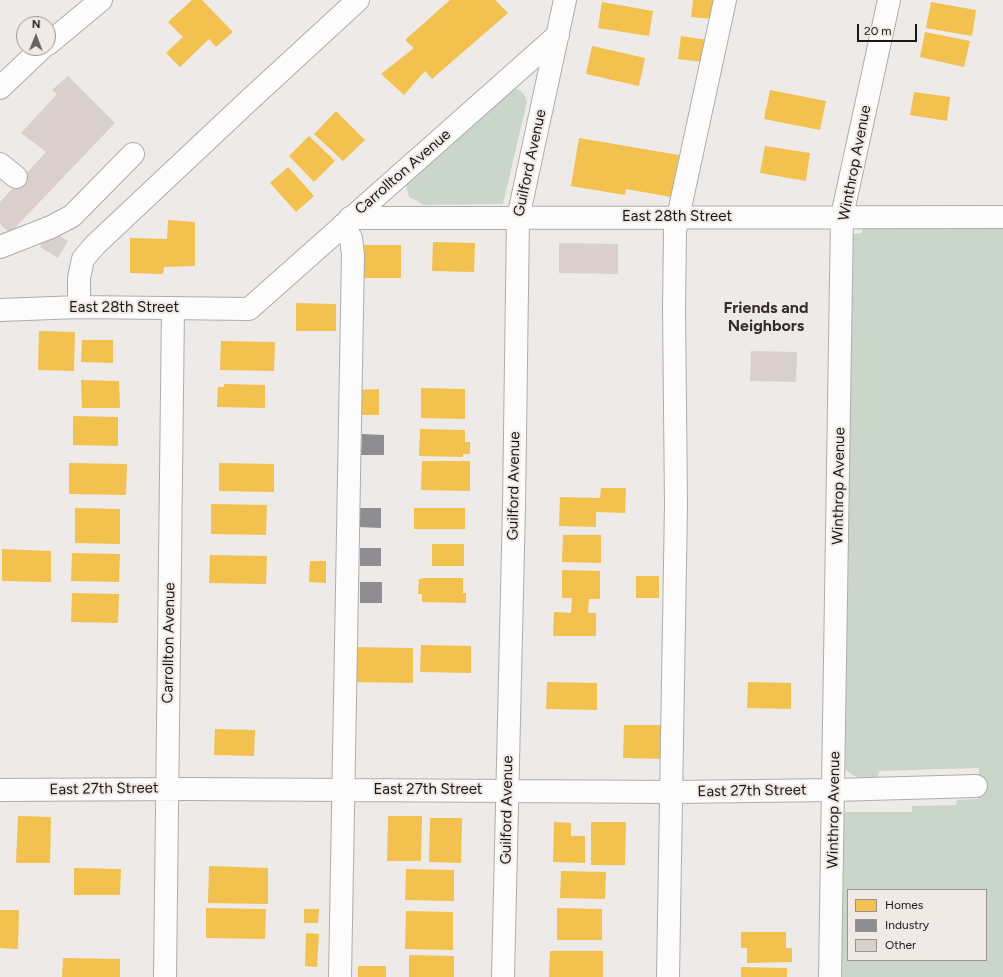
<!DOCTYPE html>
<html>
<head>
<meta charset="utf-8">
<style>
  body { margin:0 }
  #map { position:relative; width:1003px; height:977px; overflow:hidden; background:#eeeae8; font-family:Figtree,sans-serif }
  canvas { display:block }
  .legend { position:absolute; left:847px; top:889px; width:140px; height:72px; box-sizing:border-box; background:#f0e9e6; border:1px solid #9a9593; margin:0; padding:5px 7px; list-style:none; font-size:12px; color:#1a1817 }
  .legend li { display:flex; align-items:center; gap:8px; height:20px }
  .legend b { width:20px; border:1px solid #9a9593 }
  .north { position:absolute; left:16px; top:16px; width:40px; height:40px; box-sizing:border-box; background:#f0e9e6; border:1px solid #9a9593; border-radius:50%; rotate:1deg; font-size:11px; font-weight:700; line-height:16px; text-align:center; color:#1a1817 }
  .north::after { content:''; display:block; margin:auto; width:14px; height:18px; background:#646260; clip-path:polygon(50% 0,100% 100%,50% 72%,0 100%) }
  .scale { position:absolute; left:857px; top:24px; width:60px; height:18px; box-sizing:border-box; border:2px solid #1a1817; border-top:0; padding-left:5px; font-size:12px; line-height:14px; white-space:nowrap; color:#1a1817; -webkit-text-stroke:3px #f0e9e6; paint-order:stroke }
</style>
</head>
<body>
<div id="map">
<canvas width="1003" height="977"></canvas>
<ul class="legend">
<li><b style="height:11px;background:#f2c14e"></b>Homes</li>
<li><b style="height:11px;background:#8d8d92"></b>Industry</li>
<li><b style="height:11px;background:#d9d0cc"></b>Other</li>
</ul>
<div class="north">N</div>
<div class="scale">20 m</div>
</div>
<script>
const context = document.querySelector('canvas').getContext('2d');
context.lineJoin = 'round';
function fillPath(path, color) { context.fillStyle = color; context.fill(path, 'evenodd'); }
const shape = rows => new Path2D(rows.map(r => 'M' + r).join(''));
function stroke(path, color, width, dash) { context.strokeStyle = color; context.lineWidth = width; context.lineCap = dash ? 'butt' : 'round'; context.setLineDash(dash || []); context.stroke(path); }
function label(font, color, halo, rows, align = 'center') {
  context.font = font + ' Figtree,sans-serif'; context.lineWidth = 4; context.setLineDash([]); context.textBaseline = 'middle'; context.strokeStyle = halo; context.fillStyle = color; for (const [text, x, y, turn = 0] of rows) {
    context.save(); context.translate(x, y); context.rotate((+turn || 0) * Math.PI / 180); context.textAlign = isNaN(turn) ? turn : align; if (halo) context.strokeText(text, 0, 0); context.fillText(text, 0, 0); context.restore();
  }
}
fillPath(shape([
  [509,87,515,88,521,91,525,96,527,102,503,204,424,205,409,197,406,184],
  [1003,224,1003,977,839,977,843,812,912,812,912,806,956,805,957,800,978,799,979,768,879,771,878,778,857,777,848,772,845,768,851,253,853,234,862,233,862,225],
  [848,890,986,890,986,960,848,960]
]), '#cbd6cb');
fillPath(shape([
  [192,0,202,0,233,32,216,47,209,39,180,67,166,53,183,37,168,22],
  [450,0,495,0,508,13,432,79,425,71,404,95,381,74,414,48,405,40],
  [693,0,716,0,714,19,691,17],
  [602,2,653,11,649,36,598,28],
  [931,2,976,10,972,36,926,28],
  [925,32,970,41,964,67,920,57],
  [681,36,707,40,704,62,678,59],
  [592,46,645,58,639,86,586,74],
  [770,90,826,101,820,130,764,119],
  [914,92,950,97,947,121,910,115],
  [336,111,365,140,343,161,314,134],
  [309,136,335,161,314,182,289,156],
  [579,138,679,155,671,197,626,189,625,195,571,186],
  [765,146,810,153,806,181,760,173],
  [288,167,314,196,296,212,270,183],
  [168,220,195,222,195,266,164,267,163,274,130,273,130,238,167,239],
  [433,242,475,243,474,272,432,271],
  [359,245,401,245,401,278,359,278],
  [296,303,336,304,336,331,296,331],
  [39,331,75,332,74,371,38,370],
  [82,340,113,340,113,363,81,362],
  [221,341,275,342,274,371,220,370],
  [81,380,119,381,120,408,82,408],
  [224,384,265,385,265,408,217,407,218,387,224,387],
  [421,388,465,389,465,419,421,418],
  [379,389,379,415,357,415,357,390],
  [73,416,118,417,118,446,73,445],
  [420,429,465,430,465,442,470,442,470,454,463,454,463,457,419,456],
  [422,461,470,461,470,491,421,490],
  [69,463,127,464,126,495,69,494],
  [219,463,274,464,274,492,219,491],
  [601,488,626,488,625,513,596,512,596,527,559,526,560,497,600,498],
  [211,504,267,505,266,535,211,534],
  [75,508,120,509,120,544,75,543],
  [414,508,465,508,465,529,414,529],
  [563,535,601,535,601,563,562,562],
  [432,544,464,544,464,566,432,566],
  [2,549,51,551,51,582,2,581],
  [72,553,120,554,119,582,71,581],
  [210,555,267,556,266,584,209,583],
  [310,561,326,561,326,583,309,582],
  [562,570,600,571,600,599,589,599,588,613,596,613,596,636,553,636,554,612,571,613,572,598,562,598],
  [636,576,659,576,659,598,636,598],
  [422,578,463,578,463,593,466,593,466,603,422,602,422,594,418,594,419,579,422,579],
  [72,593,119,594,118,623,71,622],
  [421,645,471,646,471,673,420,672],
  [351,647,413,648,413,683,351,682],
  [547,682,597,683,597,710,546,709],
  [748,682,791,683,791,709,747,708],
  [624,725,665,725,664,759,623,758],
  [215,729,255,730,254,756,214,755],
  [18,816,51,817,50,863,16,863],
  [388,816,422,816,421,861,387,861],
  [430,818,462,818,461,863,429,862],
  [554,822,571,823,571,836,585,836,585,863,553,862],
  [591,822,626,822,625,865,591,865],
  [209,866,268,868,268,904,208,903],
  [74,868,121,869,120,895,74,895],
  [406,869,454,870,454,901,405,900],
  [561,871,606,872,605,899,560,898],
  [206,908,266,909,265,939,206,938],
  [557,908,602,909,602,940,557,940],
  [304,909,319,909,318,923,304,923],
  [0,910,19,910,18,949,0,948],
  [406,911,453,912,453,950,405,949],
  [741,932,786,932,786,948,792,948,792,962,747,963,747,948,741,948],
  [306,933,319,934,317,967,305,966],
  [550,951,603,951,603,977,549,977],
  [409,955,454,956,454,977,409,977],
  [63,958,120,959,120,977,62,977],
  [358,966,386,966,386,977,358,977],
  [741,967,787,968,787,977,741,977]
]), '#f2c14e');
fillPath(shape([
  [362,434,384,435,384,455,361,455],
  [360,508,381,508,381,528,359,527],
  [360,548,381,548,381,566,360,566],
  [360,582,382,582,382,603,360,603]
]), '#8d8d92');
fillPath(shape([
  [68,76,115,123,10,233,0,224,0,202,46,152,21,133,57,94,52,90],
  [50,230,68,241,58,258,40,247],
  [559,243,618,244,618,274,559,273],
  [751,351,797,352,796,382,750,381]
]), '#d9d0cc');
const minor = shape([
  [48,44,101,0],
  [0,88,42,48],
  [0,164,16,177],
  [350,218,1003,217],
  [0,247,51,227,72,216,133,154],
  [79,307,79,278,83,259,95,245,245,104,358,0],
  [0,310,79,307,249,309,558,35],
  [0,790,187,789,672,792,834,790,976,786],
  [165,977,173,308],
  [340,977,353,255,351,238,343,225],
  [503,977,514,506,518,218,565,0],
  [668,977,676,505,674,309,675,231,725,0],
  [830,977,842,216,889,0]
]);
stroke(minor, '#afacac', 24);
stroke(minor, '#fcfcfc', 22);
label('15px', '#1a1817', '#f0e9e6', [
  ["Guilford Avenue",530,163,-78],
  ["Winthrop Avenue",855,163,-79],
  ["Carrollton Avenue",403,172,-41],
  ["East 28th Street",677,217],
  ["East 28th Street",124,308],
  ["Guilford Avenue",514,486,-89],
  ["Winthrop Avenue",839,486,-89],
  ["Carrollton Avenue",169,643,-89],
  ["East 27th Street",104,789,-1],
  ["East 27th Street",428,790],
  ["East 27th Street",752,791,-1],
  ["Guilford Avenue",507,810,-89],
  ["Winthrop Avenue",834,810,-89]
]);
label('bold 16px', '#322e2b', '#f0e9e6', [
  ["Friends and",766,308],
  ["Neighbors",766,326]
]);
</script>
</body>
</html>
